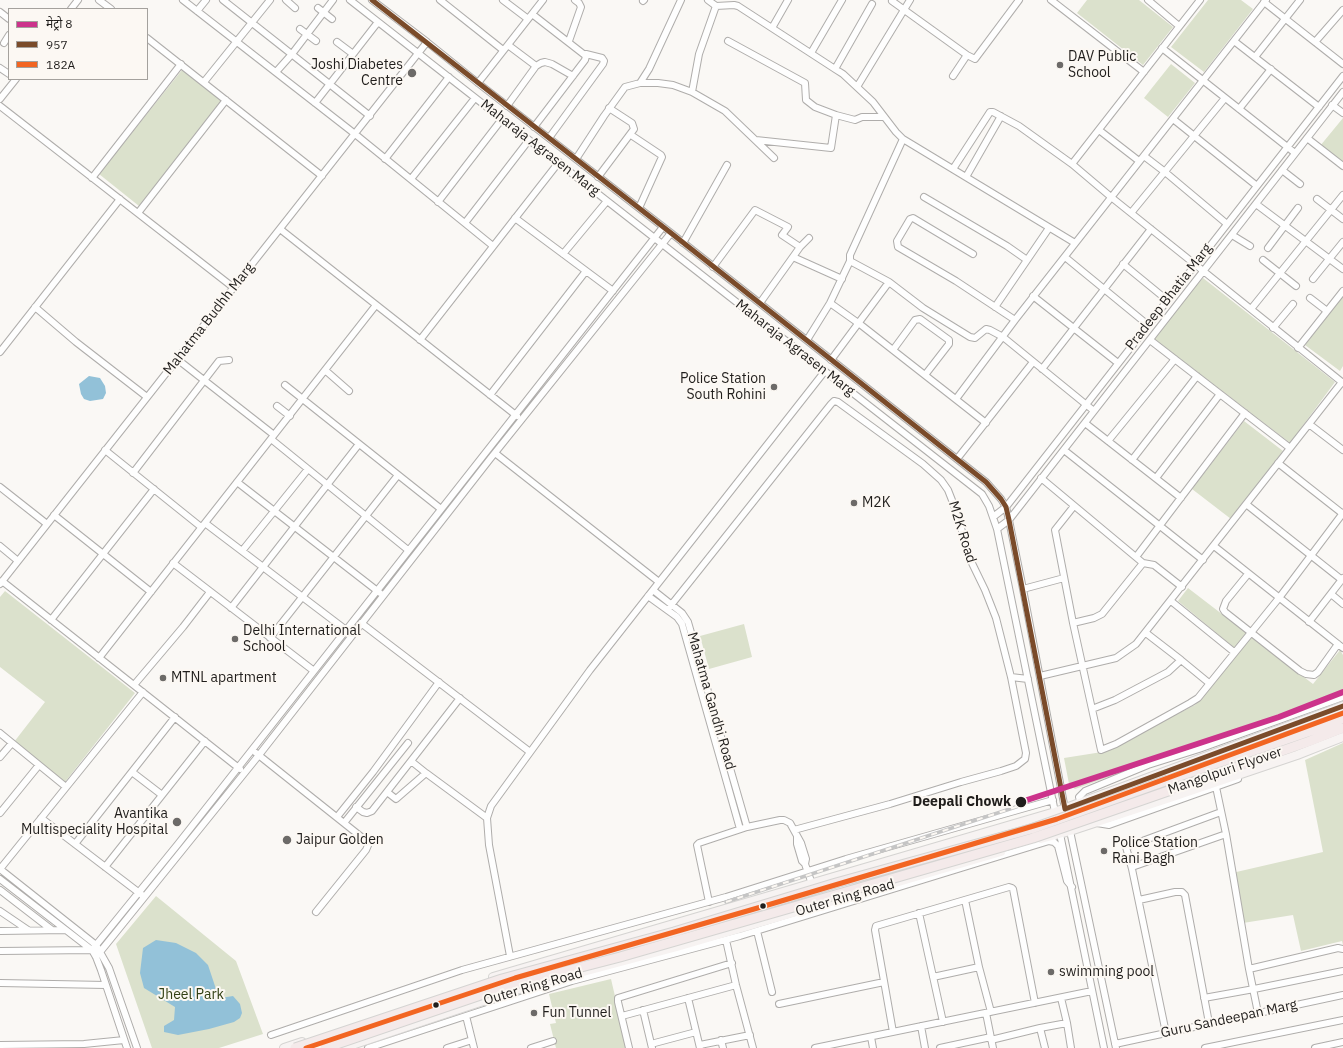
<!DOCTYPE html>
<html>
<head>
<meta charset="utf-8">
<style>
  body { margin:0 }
  #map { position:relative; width:1343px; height:1048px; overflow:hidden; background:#faf8f5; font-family:"IBM Plex Sans","Noto Sans Devanagari",sans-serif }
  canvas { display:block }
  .legend { position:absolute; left:8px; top:8px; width:140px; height:72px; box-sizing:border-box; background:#fcf8f3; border:1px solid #a4a19d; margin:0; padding:5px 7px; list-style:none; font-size:12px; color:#201e1c }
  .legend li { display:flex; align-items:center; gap:8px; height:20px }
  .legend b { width:20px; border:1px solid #a4a19d }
</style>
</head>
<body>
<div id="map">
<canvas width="1343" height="1048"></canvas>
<ul class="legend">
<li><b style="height:5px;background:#cc338b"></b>मेट्रो 8</li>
<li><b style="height:5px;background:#7a4b2a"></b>957</li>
<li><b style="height:5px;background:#f26522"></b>182A</li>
</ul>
</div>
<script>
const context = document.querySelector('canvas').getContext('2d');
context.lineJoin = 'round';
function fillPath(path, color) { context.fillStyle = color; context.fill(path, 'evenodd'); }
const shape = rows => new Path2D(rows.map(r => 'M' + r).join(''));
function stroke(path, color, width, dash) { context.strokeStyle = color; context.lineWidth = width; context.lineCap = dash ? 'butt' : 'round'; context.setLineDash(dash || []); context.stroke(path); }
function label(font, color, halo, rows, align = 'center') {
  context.font = font + ' "IBM Plex Sans",sans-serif'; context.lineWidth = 4; context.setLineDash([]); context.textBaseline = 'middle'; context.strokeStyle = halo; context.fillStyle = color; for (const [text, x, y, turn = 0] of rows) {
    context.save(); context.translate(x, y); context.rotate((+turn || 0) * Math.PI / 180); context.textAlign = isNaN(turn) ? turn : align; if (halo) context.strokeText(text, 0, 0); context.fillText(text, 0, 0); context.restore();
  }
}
fillPath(shape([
  [1087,0,1139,0,1173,27,1143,65,1077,13],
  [1208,0,1241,0,1253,9,1204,72,1171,47],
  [1171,64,1195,83,1168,117,1144,98],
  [182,70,222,101,139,206,99,174],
  [1343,118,1343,164,1320,146],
  [1203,278,1335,382,1290,443,1152,337],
  [1343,296,1343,366,1340,371,1305,345],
  [1244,421,1283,451,1231,519,1192,489],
  [1188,588,1313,684,1340,650,1343,655,1343,693,1075,789,1069,784,1064,758,1102,752,1195,705,1238,651,1178,601],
  [5,591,135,693,65,782,14,742,45,702,0,667,0,597],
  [744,624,752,657,709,669,700,636],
  [1343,743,1343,945,1342,941,1301,951,1293,915,1243,923,1232,873,1323,852,1305,760],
  [156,896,236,961,263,1034,219,1048,152,1048,116,944],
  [611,979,627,1048,556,1048,550,1024,556,1023,549,994]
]), '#dbe1cc');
fillPath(shape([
  [89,376,100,378,105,386,106,393,103,399,90,401,84,399,81,394,79,384],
  [156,940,176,943,196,953,208,965,215,986,217,997,221,998,233,996,240,1004,242,1013,240,1018,234,1022,209,1029,178,1035,164,1032,164,1026,174,1020,175,1007,144,988,140,973,143,948]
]), '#92c1d8');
const minor = shape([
  [99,0,111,9],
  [183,0,355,134,493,246],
  [223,0,370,116],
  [286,0,295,8],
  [350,0,982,494,989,506,997,529,1055,812],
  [372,0,427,42,478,83,671,233,986,482,1001,499,1006,507,1009,520,1023,589,1065,809],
  [440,0,503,50],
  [503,0,528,19],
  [708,0,716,6,734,5,738,6,835,69,843,74,873,102,896,132,903,139,1075,243],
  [1051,0,1144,72],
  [1148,0,1179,26],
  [643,1,644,0],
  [892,1,967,55,975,59,1019,0],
  [1264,2,1343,64],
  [318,8,332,19],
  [71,9,78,0],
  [197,11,206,0],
  [0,12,9,19],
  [532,14,586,56,585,60,534,127],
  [772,28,788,0],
  [300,29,316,41],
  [147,38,322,176],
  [569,41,581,7,579,3,575,0],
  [728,41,805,83,806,100,815,107,836,115],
  [1234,41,1319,107],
  [337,42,353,54],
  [1315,42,1343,10],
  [4,43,9,35],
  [508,45,536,66],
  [1162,48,1295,153],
  [811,53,842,0],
  [1255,57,1300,0],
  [0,68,9,74],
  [835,69,872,4],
  [276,72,292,54,333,0],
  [953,76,967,55],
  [204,82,270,0],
  [478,83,543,0],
  [640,83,658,83,673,85,692,92,725,111,774,158],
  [857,87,910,0],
  [692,92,699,54,716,6],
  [0,99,16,79],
  [315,103,378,22],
  [1332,105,1343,113],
  [0,106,234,288],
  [507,106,536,66,541,63,545,62,552,64,573,76],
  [1239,109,1271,69],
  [1173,119,1257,186],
  [1099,130,1139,161],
  [631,135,661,155,662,157,639,208],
  [549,138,603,64,604,61,602,58,586,54],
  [1307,138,1343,166],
  [756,140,831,148,836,115,855,120,862,117,884,117],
  [1144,156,1165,172,1227,224],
  [385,159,449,77],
  [576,159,604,116,625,87,640,83,649,69,681,0],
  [1072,164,1200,0],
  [953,169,990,112,993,112,1019,126,1072,164,1111,197,1343,383],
  [1282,170,1300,184],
  [598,177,634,129,632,123,609,108],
  [966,177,1001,116],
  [92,178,181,64],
  [411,179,475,98],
  [924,197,1007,246,1027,260],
  [1317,199,1343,219],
  [438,202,502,119],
  [1256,204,1343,269],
  [138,213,226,100],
  [1131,213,1225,98],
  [515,218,613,291],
  [465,223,529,140],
  [280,229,517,416],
  [1232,235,1250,246],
  [683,243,727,165],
  [1268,248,1298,208],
  [563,254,607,201],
  [973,254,913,218,910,219,897,241,898,247,956,281,1015,320],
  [793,257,842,279],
  [1065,257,1148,325],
  [1263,260,1296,286],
  [850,261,889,282,923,308,970,337,975,338,986,329,990,330,1003,337,1094,411],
  [1123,264,1167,300],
  [713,267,755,210,788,227,782,235,800,247],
  [1313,279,1343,242],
  [1033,296,1118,363],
  [1310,298,1327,311],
  [760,303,800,247,809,238],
  [830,303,861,325,986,423],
  [35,307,76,342,147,397],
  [995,307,1049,228],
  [1251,309,1343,195],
  [1273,328,1293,304],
  [420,340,559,162],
  [807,340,830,303,850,261,850,255,903,139],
  [1150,340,1290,448],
  [1298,348,1343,291],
  [893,350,915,320,920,319,949,340,949,344,925,375],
  [0,352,120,199],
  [177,359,274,435],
  [831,360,889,282],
  [1042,369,1151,229],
  [325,370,349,391],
  [285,385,441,509],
  [490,395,586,271],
  [956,399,1015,320,1266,0],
  [277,406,290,416],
  [1085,423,1181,498],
  [1309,424,1343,450],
  [271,439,408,550],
  [1108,441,1175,359],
  [105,450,201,527],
  [1064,450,1203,560],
  [495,453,659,582],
  [957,459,1033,362],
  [1132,460,1197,376],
  [1278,463,1343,514],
  [133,473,219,361,229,360],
  [1041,478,1143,563,1154,565,1182,587],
  [1156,478,1220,394],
  [237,482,380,593],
  [0,487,47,524],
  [1246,504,1342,580],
  [1074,506,1055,530,1073,623,1101,750,1116,744,1190,703,1198,698,1279,598,1343,513],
  [54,515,151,592],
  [993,517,1006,507,1343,76],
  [205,523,346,630],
  [997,529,1009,520,1343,92],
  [0,546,18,561],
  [1214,546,1343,648],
  [242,551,308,469],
  [1136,557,1245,413],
  [173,563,314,671],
  [1248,574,1226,601,1223,609,1225,612,1300,671,1306,674,1314,675,1318,672,1338,644],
  [2,581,240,769],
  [0,584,427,42],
  [1023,589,1064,578],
  [653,590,682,613,688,622,747,827],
  [1331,594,1343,604],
  [648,596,677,617,682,624,740,829],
  [1171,601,1234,652],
  [231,608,359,444],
  [668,609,831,404,834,401,838,402,923,464,941,480,948,490,957,513,969,557,985,590,996,618,1011,677,1026,753,1025,759,1016,766,1001,771,961,782,890,804,794,830],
  [51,620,154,489],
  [1309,622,1343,578],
  [361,623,530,752],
  [1073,623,1094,618,1102,614,1143,563],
  [1146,633,1181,660,1209,683],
  [270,638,398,475],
  [99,658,376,305],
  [1040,676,1116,658,1136,644,1342,382],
  [1011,677,1028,679],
  [134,685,183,627,210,592],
  [1092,709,1115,700,1168,672,1181,660],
  [0,733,66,787],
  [256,753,369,843,366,850,316,912],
  [0,757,12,743],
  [411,761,426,773],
  [132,772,162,795],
  [1216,787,1226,834,1249,969,1258,1013],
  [387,792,396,799,426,773,487,818],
  [1081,803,1079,797,1085,791,1148,765,1199,749,1343,697],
  [356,807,363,812,367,813,372,811,460,698],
  [0,813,39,765],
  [337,817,373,772,439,682],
  [41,818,142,895],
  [344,823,408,743],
  [1097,823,1109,825,1238,779],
  [1070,831,1116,1048],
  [1060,834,1104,1048],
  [797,836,797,844,802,861,805,864],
  [75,844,175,717],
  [105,867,205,741],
  [1132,867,1226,834],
  [0,869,96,945,109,968,137,1048],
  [0,869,143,692],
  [0,879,92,950,96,957,101,970,127,1048],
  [0,890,52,930],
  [1139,900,1175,892,1182,892,1185,895,1209,1023],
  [709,902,697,845,699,843,747,827,780,820,784,820,790,823,801,843,806,859,805,864,812,884],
  [0,911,28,930],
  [919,913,943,1022],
  [0,931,65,930],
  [757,931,772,992],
  [726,940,736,985,753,1048],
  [0,951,92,950,178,844,663,227],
  [510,956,489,845,487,818,491,806,590,670,825,371],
  [96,957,259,755,490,459,671,233],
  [979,967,991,1012],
  [1249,969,1338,948,1343,949],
  [933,977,979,967,965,900],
  [0,983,106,985],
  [688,998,700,1048],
  [1061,998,1067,1023],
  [1204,998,1254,989,1343,971],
  [779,1004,884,982],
  [643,1010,652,1048],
  [986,1013,993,1048],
  [466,1016,474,1048],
  [622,1016,736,985],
  [921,1026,925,1048],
  [1040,1028,1067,1023,1071,1048],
  [893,1032,875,930,876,926,1009,887,1012,888,1013,889,1035,1003],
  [1166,1033,1132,869,1126,847,1221,812],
  [271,1035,462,970,726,897,846,859,1053,800],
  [871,1037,873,1048],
  [721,1040,723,1048],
  [991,1040,1040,1028,1045,1048],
  [651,1044,696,1032],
  [1115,1044,1343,995],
  [0,1045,84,1044,124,1040],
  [700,1045,750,1035],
  [368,1048,572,981,740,936,1049,841,1054,842,1058,846,1067,881,1072,887],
  [447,1048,472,1040],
  [531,1048,553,1041],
  [629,1048,618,1002,618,998,732,963],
  [815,1048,1092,991],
  [940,1048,991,1037],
  [1205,1048,1343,1020],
  [1315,1048,1343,1042]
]);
const major = shape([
  [1041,839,1070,831,1173,797,1297,755,1343,737],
  [493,977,1055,812,1343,706],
  [284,1048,302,1042],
  [343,1048,516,990,677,947,1001,852]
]);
const highway = shape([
  [1168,780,1322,727,1343,718],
  [1171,790,1310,741,1343,728]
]);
stroke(minor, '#afadab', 8);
stroke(major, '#d5d4d2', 10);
stroke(highway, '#d5d4d2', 11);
stroke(minor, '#fefefe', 6);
stroke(major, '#f7f3f2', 8);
stroke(highway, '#f4eaea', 9);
const rail = shape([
  [726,902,1022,805]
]);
stroke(rail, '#c5c5c5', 3.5);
stroke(rail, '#fcf8f3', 2, [6]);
const highwayBridge = shape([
  [295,1048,502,979,674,932,836,883,1031,829,1168,780],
  [325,1048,504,987,620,957,1033,838,1171,790]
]);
stroke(highwayBridge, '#d5d4d2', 11, []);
stroke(highwayBridge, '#f4eaea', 9);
stroke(shape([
  [372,0,671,233,986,482,1001,499,1006,507,1009,520,1065,809,1343,706]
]), '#7a4b2a', 5);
stroke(shape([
  [306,1048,515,978,761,907,1057,819,1343,713]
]), '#f26522', 5);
stroke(shape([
  [1021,802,1279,717,1343,692]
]), '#cc338b', 6);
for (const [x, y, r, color] of [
  [1060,65,4,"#6c6a68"],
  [412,73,5,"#6c6a68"],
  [774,387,4,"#6c6a68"],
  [854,503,4,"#6c6a68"],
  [235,639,4,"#6c6a68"],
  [163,678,4,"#6c6a68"],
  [1021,802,6,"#201e1c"],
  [177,822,5,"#6c6a68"],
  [287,840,5,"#6c6a68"],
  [1104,851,4,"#6c6a68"],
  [763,906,3.5,"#201e1c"],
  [1051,972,4,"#6c6a68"],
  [436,1005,3.5,"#201e1c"],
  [534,1013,4,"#6c6a68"]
]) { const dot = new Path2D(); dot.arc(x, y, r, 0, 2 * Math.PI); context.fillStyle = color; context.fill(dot); stroke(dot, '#fcf8f3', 1.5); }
label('14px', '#201e1c', '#fcf8f3', [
  ["DAV Public",1068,57],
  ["School",1068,73],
  ["Joshi Diabetes",403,65,"right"],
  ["Centre",403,81,"right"],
  ["Police Station",766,379,"right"],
  ["South Rohini",766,395,"right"],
  ["M2K",862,503],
  ["Delhi International",243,631],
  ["School",243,647],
  ["MTNL apartment",171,678],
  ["Avantika",168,814,"right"],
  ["Multispeciality Hospital",168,830,"right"],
  ["Jaipur Golden",296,840],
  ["Police Station",1112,843],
  ["Rani Bagh",1112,859],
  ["swimming pool",1059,972],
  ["Fun Tunnel",542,1013]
], 'left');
label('14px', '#201e1c', '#fcf8f3', [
  ["Maharaja Agrasen Marg",540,148,38],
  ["Pradeep Bhatia Marg",1169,297,-52],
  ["Mahatma Budhh Marg",209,319,-52],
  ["Maharaja Agrasen Marg",795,348,38],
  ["M2K Road",962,532,73],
  ["Mahatma Gandhi Road",711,701,74],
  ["Mangolpuri Flyover",1225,771,-19],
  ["Outer Ring Road",845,898,-16],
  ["Outer Ring Road",533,987,-16],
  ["Guru Sandeepan Marg",1229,1019,-12]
]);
label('bold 14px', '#201e1c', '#fcf8f3', [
  ["Deepali Chowk",1011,802]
], 'right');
label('14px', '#324014', '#fcf8f3', [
  ["Jheel Park",191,995]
]);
</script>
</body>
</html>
